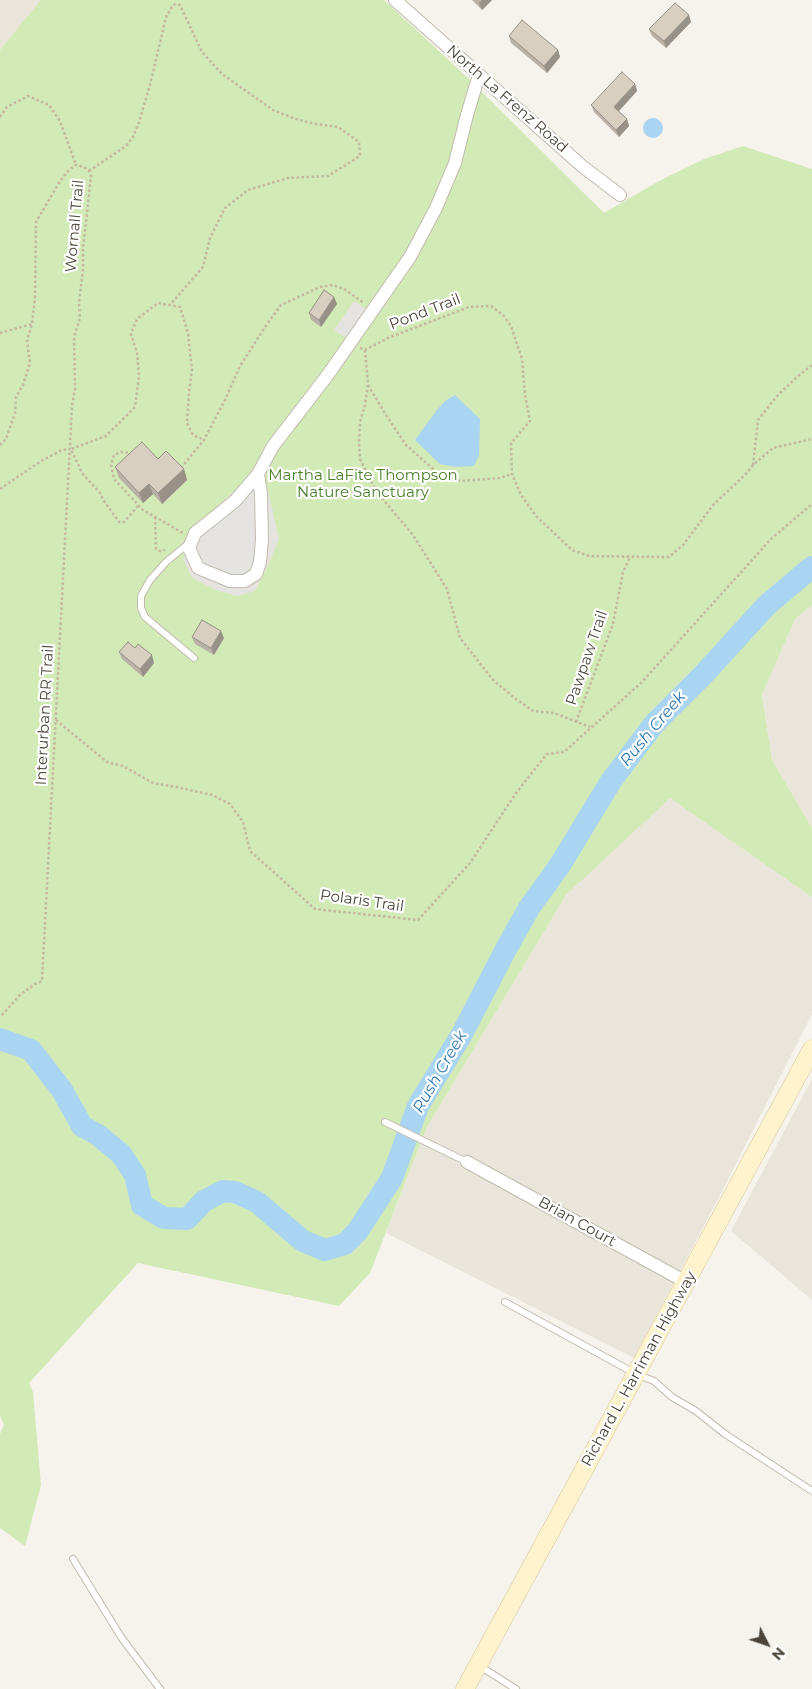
<!DOCTYPE html>
<html>
<head>
<meta charset="utf-8">
<style>
  body { margin:0 }
  #map { position:relative; width:812px; height:1689px; overflow:hidden; background:#f6f3ec; font-family:Montserrat,sans-serif }
  canvas { display:block }
  .north { position:absolute; left:742px; top:1619px; width:50px; height:50px; -webkit-text-stroke:4px #fff; paint-order:stroke; rotate:131deg; font-size:14px; font-weight:700; line-height:20px; text-align:center; color:#4b4439 }
  .north::after { content:''; display:block; margin:auto; width:18px; height:22px; background:#4b4439; clip-path:polygon(50% 0,100% 100%,50% 72%,0 100%) }
</style>
</head>
<body>
<div id="map">
<canvas width="812" height="1689"></canvas>
<div class="north">N</div>
</div>
<script>
const context = document.querySelector('canvas').getContext('2d');
context.lineJoin = 'round';
function fillPath(path, color) { context.fillStyle = color; context.fill(path, 'evenodd'); }
const shape = rows => new Path2D(rows.map(r => 'M' + r).join(''));
function stroke(path, color, width, dash) { context.strokeStyle = color; context.lineWidth = width; context.lineCap = dash ? 'butt' : 'round'; context.setLineDash(dash || []); context.stroke(path); }
function label(font, color, halo, rows, align = 'center') {
  context.font = font + ' Montserrat,sans-serif'; context.lineWidth = 4.5; context.setLineDash([]); context.textBaseline = 'middle'; context.strokeStyle = halo; context.fillStyle = color; for (const [text, x, y, turn = 0] of rows) {
    context.save(); context.translate(x, y); context.rotate((+turn || 0) * Math.PI / 180); context.textAlign = isNaN(turn) ? turn : align; if (halo) context.strokeText(text, 0, 0); context.fillText(text, 0, 0); context.restore();
  }
}
fillPath(shape([
  [0,0,43,0,0,50],
  [812,605,812,828,772,760,762,695,795,619],
  [670,797,812,897,812,1014,717,1201,634,1358,386,1233,427,1127,566,895],
  [812,1079,812,1300,731,1231]
]), '#eae5da');
fillPath(shape([
  [41,0,384,0,468,78,604,213,659,181,704,159,743,146,812,169,812,605,795,619,762,695,772,760,812,828,812,897,670,798,566,895,427,1127,370,1273,339,1306,138,1263,29,1383,33,1392,41,1485,25,1546,0,1528,0,1434,4,1425,0,1415,0,50]
]), '#d2eab5');
fillPath(shape([
  [354,301,371,313,351,341,334,330],
  [253,474,267,486,279,539,269,563,255,591,237,596,216,590,192,578,183,559,193,528]
]), '#e5e3e0');
fillPath(shape([
  '643 128a10 10 0 1 1 20 0a10 10 0 1 1-20 0Z',
  [455,395,480,419,479,455,474,466,456,467,440,464,415,440,437,410,445,401]
]), '#a9d4f2');
stroke(shape([
  [0,1039,31,1050,62,1090,82,1126,98,1135,121,1154,135,1175,142,1205,164,1218,187,1219,204,1201,223,1191,235,1192,257,1202,303,1241,325,1250,345,1244,357,1232,392,1178,418,1106,462,1034,506,949,529,908,560,865,611,781,654,724,703,675,767,605,812,567]
]), '#a9d4f2', 22);
const lane = shape([
  [189,543,166,562,150,580,141,596,141,608,145,617,194,658],
  [385,1122,467,1162],
  [505,1302,636,1374,654,1381,672,1397,696,1411,725,1434,812,1491],
  [73,1559,121,1637,160,1689],
  [478,1665,516,1689]
]);
const street = shape([
  [395,0,582,166,620,195],
  [258,474,261,494,262,540,260,562,256,574,245,581,230,581,198,568,189,548,195,533,235,501,258,474,273,446,327,376,410,257,436,208,455,163,467,115,479,75],
  [467,1162,686,1282]
]);
const secondary = shape([
  [465,1689,812,1049]
]);
stroke(lane, '#c2bbae', 8);
stroke(street, '#c2bbae', 14);
stroke(secondary, '#d6c79b', 19);
stroke(shape([
  [0,117,7,107,28,96,49,105,60,121,76,165],
  [89,171,126,146,133,137,139,122,150,85,166,17,173,5,176,4,180,5,202,52,222,74,273,110,296,119,316,124,338,127,359,142,360,156,328,176,288,178,248,190,225,208,210,238,203,267,170,305],
  [0,333,32,324],
  [360,348,365,350,388,338,469,307,491,306,504,316,511,326,522,359,525,395,530,421,511,443,512,474,521,495,536,516,572,550,589,556,669,557,683,545,713,505,746,474,753,465,773,448,812,439],
  [365,350,368,384,365,405,360,422,359,442,360,459,376,491,413,535,447,589,460,638,494,681,516,699,533,711,554,713,590,727],
  [368,385,386,415,406,445,441,476,461,481,500,478,512,474],
  [0,445,6,439,15,413,16,397,23,385,30,363,27,341,32,324,35,298,36,222,60,181,69,170,76,165,84,167,89,171,91,176,83,249,83,269,79,303,80,318,74,337,75,389,72,406,42,981,35,984,20,995,0,1017],
  [133,453,121,452,114,455,111,465,114,479,143,510,183,533],
  [753,465,758,420,777,396,797,377,812,365],
  [181,468,204,440,225,400,240,366,265,327,281,305,320,287,333,285,344,289,364,303],
  [0,489,41,461,62,450,71,449],
  [138,506,124,522,119,522,104,501,100,493,82,473,71,449,106,436,135,407,139,376,137,353,131,334,137,319,158,303,180,307,188,333,192,370,189,393,187,423,193,435,204,440],
  [155,517,156,549,160,551,165,550],
  [56,720,107,762,123,766,153,783,176,787,212,795,230,804,243,822,250,851,315,909,418,920,470,863,516,793,547,754,564,752,641,683,772,538,812,504],
  [576,722,613,624,623,572,630,557]
]), '#c4b79f', 2.5, [2.5, 2.5]);
stroke(lane, '#fff', 6);
stroke(street, '#fff', 12);
stroke(secondary, '#fff3cd', 18);
fillPath(shape([
  [472,0,492,0,482,10],
  [691,22,666,48,652,36,649,29],
  [509,36,558,50,560,57,547,73,511,43],
  [635,84,637,91,619,111,627,119,629,126,619,137,594,112,591,105],
  [334,297,337,304,321,327,311,320,309,313],
  [158,459,184,469,187,480,162,504,153,494,143,503,119,478,115,467],
  [192,637,224,638,214,655,195,644],
  [119,652,154,663,143,677,122,659]
]), '#bab2a6');
fillPath(shape([
  [482,0,492,0,482,10,479,3],
  [689,15,691,22,666,48,664,41],
  [558,50,560,57,547,73,544,66],
  [635,84,637,91,616,114,614,107],
  [627,119,629,126,619,137,616,130],
  [334,297,337,304,321,327,319,320],
  [184,469,187,480,162,504,158,493],
  [149,484,153,494,143,503,139,493],
  [221,631,224,638,214,655,211,648],
  [152,655,154,663,143,677,140,669]
]), '#979187');
const building = shape([
  [675,3,689,15,664,41,649,29,675,3],
  [522,20,558,50,544,66,509,36,522,20],
  [622,72,635,84,614,107,627,119,616,130,591,105,622,72],
  [324,290,334,297,319,320,309,313,324,290],
  [142,442,158,459,166,451,184,469,158,493,149,484,139,493,115,467,142,442],
  [202,620,221,631,211,648,192,637,202,620],
  [128,642,135,648,138,644,152,655,140,669,119,652,128,642]
]);
fillPath(building, '#d8cfc1');
stroke(building, '#979187', 1);
label('15px', '#4b4439', '#fff', [
  ["North La Frenz Road",507,99,41],
  ["Wornall Trail",75,226,-85],
  ["Pond Trail",425,312,-21],
  ["Pawpaw Trail",587,658,-71],
  ["Interurban RR Trail",45,715,-87],
  ["Polaris Trail",362,901,8],
  ["Brian Court",577,1222,29],
  ["Richard L. Harriman Highway",639,1369,-61]
]);
label('15px', '#4a7f2a', '#fff', [
  ["Martha LaFite Thompson",363,476],
  ["Nature Sanctuary",363,493]
]);
label('italic 16px', '#2e7ab2', '#fff', [
  ["Rush Creek",653,729,-50],
  ["Rush Creek",440,1072,-60]
]);
</script>
</body>
</html>
